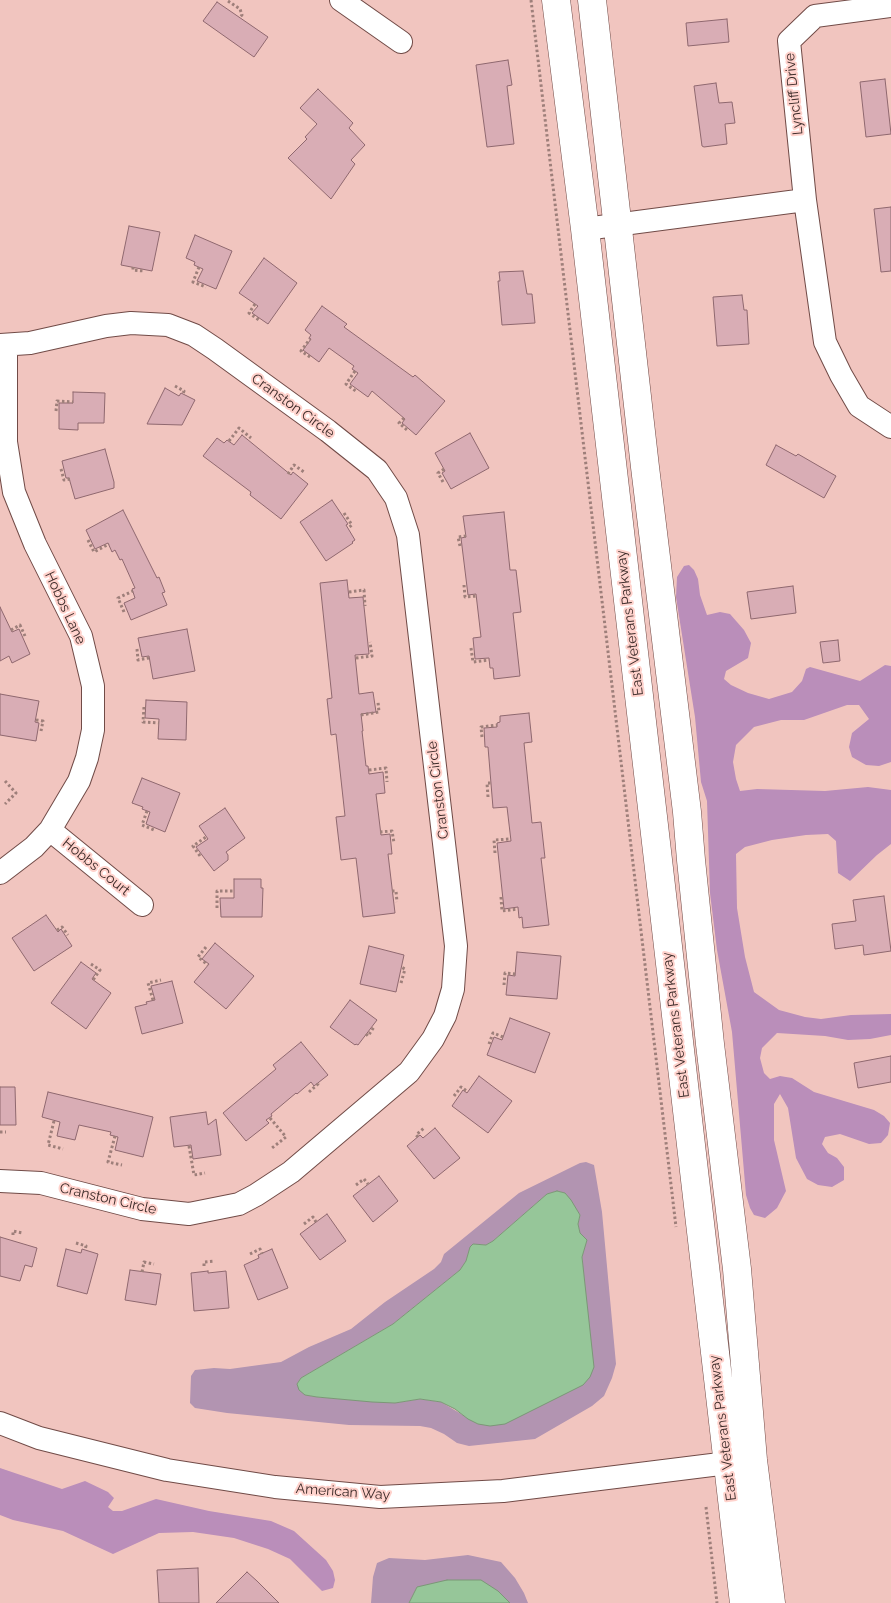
<!DOCTYPE html>
<html>
<head>
<meta charset="utf-8">
<style>
  body { margin:0 }
  canvas { display:block; background:#f1c5bf }
</style>
</head>
<body>
<canvas width="891" height="1603"></canvas>
<script>
const context = document.querySelector('canvas').getContext('2d');
context.lineJoin = 'round';
function fillPath(path, color) { context.fillStyle = color; context.fill(path, 'evenodd'); }
const shape = rows => new Path2D(rows.map(r => 'M' + r).join(''));
function stroke(path, color, width, dash) { context.strokeStyle = color; context.lineWidth = width; context.lineCap = dash ? 'butt' : 'round'; context.setLineDash(dash || []); context.stroke(path); }
function label(font, color, halo, rows, align = 'center') {
  context.font = font + ' Raleway,sans-serif'; context.lineWidth = 4; context.setLineDash([]); context.textBaseline = 'middle'; context.strokeStyle = halo; context.fillStyle = color; for (const [text, x, y, turn = 0] of rows) {
    context.save(); context.translate(x, y); context.rotate((+turn || 0) * Math.PI / 180); context.textAlign = isNaN(turn) ? turn : align; if (halo) context.strokeText(text, 0, 0); context.fillText(text, 0, 0); context.restore();
  }
}
fillPath(shape([
  [586,1162,594,1165,602,1212,616,1364,612,1378,604,1396,592,1406,535,1439,469,1446,457,1443,444,1434,431,1428,420,1426,349,1425,227,1413,195,1408,190,1403,191,1376,195,1370,214,1368,230,1369,281,1362,309,1347,351,1329,385,1302,434,1269,441,1262,444,1254,519,1193,580,1163],
  [557,1191,565,1193,580,1215,578,1224,580,1233,586,1241,582,1257,585,1293,478,1424,441,1402,420,1399,395,1403,317,1397,305,1395,297,1384,301,1378,393,1324,460,1270,466,1261,470,1248,473,1244,486,1245,493,1241,547,1194],
  [468,1555,501,1562,515,1578,524,1593,528,1603,510,1603,498,1591,417,1587,409,1603,371,1603,373,1577,377,1563,389,1558,425,1560]
]), '#b294b1');
fillPath(shape([
  [689,565,694,570,698,579,700,595,707,615,720,612,730,614,744,630,751,643,748,658,726,671,724,679,731,685,748,693,769,699,792,692,802,681,806,669,810,667,860,681,885,665,891,666,891,762,879,766,866,765,852,757,849,747,852,733,869,719,859,705,847,705,804,720,781,720,754,727,736,745,733,762,736,779,740,791,757,789,825,791,868,787,891,790,891,844,877,855,850,881,838,873,836,841,828,834,806,835,772,840,745,847,736,854,737,908,745,957,754,992,779,1010,805,1017,821,1019,851,1015,891,1014,891,1035,870,1039,848,1040,825,1036,777,1033,762,1048,760,1058,764,1073,770,1079,780,1076,792,1078,814,1092,874,1110,884,1116,890,1123,888,1135,881,1143,869,1144,840,1134,825,1137,822,1144,828,1153,837,1158,844,1167,844,1180,832,1187,818,1185,807,1179,796,1158,788,1108,780,1094,774,1104,774,1140,786,1191,777,1208,765,1218,754,1215,750,1208,746,1195,732,1032,717,950,710,893,707,801,701,782,695,717,676,597,677,577,684,566],
  [0,1468,62,1489,85,1481,108,1492,114,1498,108,1507,113,1511,122,1511,156,1499,209,1511,271,1521,294,1531,326,1560,333,1571,335,1580,333,1588,322,1591,290,1559,268,1549,234,1538,193,1532,159,1533,113,1554,63,1531,13,1520,0,1515]
]), '#ba8eba');
const water = shape([
  [557,1191,565,1193,571,1200,580,1215,578,1224,580,1233,587,1240,582,1257,594,1367,590,1377,583,1385,505,1424,490,1426,478,1424,468,1419,455,1409,441,1402,420,1399,395,1403,372,1402,317,1397,305,1395,299,1390,297,1384,301,1378,393,1324,460,1270,466,1261,470,1247,473,1244,486,1245,493,1241,547,1194,557,1191],
  [447,1580,481,1580,498,1591,510,1603,409,1603,417,1587,447,1580]
]);
fillPath(water, '#96c699');
stroke(water, '#7b9777', 1);
const building = shape([
  [217,2,268,37,254,57,203,21,217,2],
  [727,19,729,42,688,46,686,23,727,19],
  [508,60,512,85,507,86,514,144,487,147,476,65,508,60],
  [885,79,891,134,866,137,860,82,885,79],
  [716,83,719,103,732,102,735,123,725,124,727,144,704,147,702,146,694,86,716,83],
  [318,89,353,123,349,128,365,145,351,160,355,164,331,199,288,158,307,139,305,137,317,124,300,108,318,89],
  [891,207,891,271,881,272,874,209,891,207],
  [129,226,160,232,152,271,121,265,129,226],
  [195,235,232,251,216,289,197,281,203,269,194,265,195,262,186,258,195,235],
  [264,258,297,283,268,324,252,313,258,306,239,293,264,258],
  [523,271,527,294,532,294,535,323,502,325,498,281,500,281,499,272,523,271],
  [742,295,744,310,747,310,749,344,717,346,713,297,742,295],
  [322,306,347,324,344,327,413,377,415,375,445,401,416,435,402,423,405,419,372,391,368,397,350,384,358,373,352,369,354,366,329,348,319,362,303,350,311,339,309,338,311,335,305,330,322,306],
  [165,388,179,396,181,393,195,400,182,425,147,424,165,388],
  [73,392,105,393,104,423,78,423,78,430,59,429,59,403,73,403,73,392],
  [470,433,489,468,451,489,442,473,445,471,435,453,470,433],
  [242,435,291,475,293,472,308,484,281,519,250,495,251,492,203,456,217,438,224,443,227,440,234,445,242,435],
  [776,445,796,456,798,454,836,476,824,498,766,465,776,445],
  [105,449,114,482,114,488,75,499,69,478,66,478,62,461,105,449],
  [332,500,348,524,346,525,355,540,352,542,353,543,326,561,300,522,332,500],
  [123,510,157,578,159,577,165,592,162,593,167,605,131,620,124,603,135,598,132,589,135,588,122,559,120,560,115,550,112,552,108,543,95,549,86,530,123,510],
  [504,512,510,570,516,570,521,612,513,613,520,676,494,679,493,668,490,668,489,658,475,659,473,638,481,637,476,594,468,595,461,538,466,537,463,516,504,512],
  [347,580,349,598,363,597,369,654,355,655,359,694,373,692,376,712,361,714,363,731,362,731,366,766,368,766,369,774,383,772,385,793,376,794,381,835,390,834,392,854,388,854,395,913,363,917,356,858,341,860,336,817,345,816,336,734,331,735,327,699,332,698,320,583,347,580],
  [793,586,796,613,751,619,747,592,793,586],
  [0,607,12,632,19,629,30,654,12,663,9,656,0,661,0,607],
  [187,629,195,671,153,679,149,656,142,657,138,638,187,629],
  [838,640,840,661,823,663,820,642,838,640],
  [0,694,39,701,35,722,39,723,36,741,0,735,0,694],
  [146,700,187,702,186,740,158,739,159,719,145,718,146,700],
  [529,713,532,742,524,743,532,823,541,822,545,858,541,858,549,925,523,928,522,917,519,918,518,907,504,909,497,843,511,841,507,807,493,808,488,747,485,747,484,728,497,727,497,723,500,722,500,716,529,713],
  [142,778,180,793,165,832,146,824,150,812,142,809,143,807,132,803,142,778],
  [225,808,245,838,226,852,228,855,228,860,214,871,196,847,208,839,199,826,225,808],
  [234,879,261,879,261,888,263,888,262,917,221,917,220,898,234,898,234,879],
  [884,896,891,951,864,955,863,945,835,949,832,924,856,921,853,900,884,896],
  [46,915,58,932,61,929,72,946,34,971,12,938,46,915],
  [215,943,254,976,226,1009,194,982,209,964,202,959,215,943],
  [369,946,404,955,396,992,360,984,369,946],
  [517,952,561,956,557,999,506,995,508,975,515,976,517,952],
  [81,962,96,973,92,979,111,993,86,1029,51,1003,81,962],
  [172,981,183,1023,142,1034,135,1007,147,1004,146,1002,155,1000,151,986,172,981],
  [350,1000,377,1020,358,1045,356,1044,355,1045,330,1027,350,1000],
  [510,1018,550,1033,535,1073,487,1055,494,1037,502,1040,510,1018],
  [301,1042,328,1075,314,1086,311,1082,297,1094,296,1093,271,1114,272,1116,266,1120,269,1123,246,1141,223,1113,276,1069,273,1065,301,1042],
  [891,1056,891,1082,858,1088,854,1063,891,1056],
  [479,1076,512,1101,488,1133,452,1106,463,1090,467,1093,479,1076],
  [0,1087,15,1087,16,1125,0,1125,0,1087],
  [48,1092,153,1117,143,1157,115,1150,118,1137,110,1135,111,1132,79,1125,75,1140,57,1136,60,1122,42,1117,48,1092],
  [206,1112,208,1125,216,1119,221,1155,193,1159,191,1145,174,1147,170,1117,206,1112],
  [435,1128,460,1158,434,1179,407,1146,420,1135,423,1138,435,1128],
  [379,1176,398,1201,373,1222,353,1196,379,1176],
  [327,1214,346,1241,320,1260,300,1234,327,1214],
  [0,1237,37,1248,32,1267,25,1265,20,1281,0,1276,0,1237],
  [66,1249,81,1253,82,1249,98,1254,87,1294,57,1286,66,1249],
  [272,1249,288,1288,258,1300,244,1265,259,1258,258,1255,272,1249],
  [130,1270,161,1274,156,1305,125,1300,130,1270],
  [208,1271,208,1273,226,1271,229,1308,194,1311,191,1273,208,1271],
  [198,1568,199,1603,159,1603,157,1570,198,1568],
  [247,1572,257,1581,279,1603,216,1603,247,1572]
]);
fillPath(building, '#d9adb5');
stroke(building, '#8f686f', 1);
const minor = shape([
  [341,0,401,42],
  [891,6,815,16,789,41,805,200,825,342,841,375,859,406,891,427],
  [585,229,805,200],
  [0,345,30,343,106,326,131,323,168,325,194,335,215,349,328,431,377,470,396,498,408,535,456,946,453,989,445,1016,433,1039,409,1072,291,1172,256,1195,239,1204,189,1214,142,1209,41,1183,0,1181],
  [50,830,142,905],
  [0,873,34,847,50,830,79,781,87,758,93,730,93,686,81,636,35,544,14,492,6,442,6,346],
  [0,1423,39,1438,167,1470,275,1487,380,1497,503,1491,744,1461]
]);
const major = shape([
  [556,0,585,229,744,1603],
  [592,0,645,467,687,812,691,860,710,1044,737,1269,753,1460,771,1603]
]);
stroke(minor, '#714b47', 24);
stroke(major, '#714b47', 29);
stroke(shape([
  [531,0,676,1227],
  [228,1,240,9,242,15,239,18],
  [133,267,133,270,144,271],
  [199,267,193,282,206,287],
  [255,304,249,313,259,320],
  [310,357,301,351,310,339],
  [355,371,346,384,357,392],
  [175,386,184,391,183,394],
  [56,411,57,401,73,402],
  [404,418,399,423,407,430],
  [229,441,239,428,251,438],
  [61,469,64,480,70,479],
  [288,474,294,465,304,472],
  [443,482,438,473,444,469],
  [344,513,352,525,348,528],
  [88,540,94,552,109,544],
  [460,546,458,537,466,536],
  [464,585,465,597,477,596],
  [349,592,364,590,365,606],
  [124,612,118,598,133,591],
  [11,630,20,625,25,636],
  [471,648,473,662,489,660],
  [137,649,138,660,149,658],
  [356,658,372,656,370,642],
  [144,707,143,722,159,723],
  [361,715,379,712,378,702],
  [36,720,43,721,41,731],
  [482,737,481,727,497,725],
  [369,770,386,768,387,782],
  [5,781,16,793,5,804],
  [488,797,487,783,492,783],
  [147,811,142,825,154,830],
  [380,832,392,831,394,843],
  [495,853,494,840,510,839],
  [200,856,193,846,206,837],
  [392,891,396,891,397,902],
  [501,897,502,911,518,909],
  [217,908,217,891,234,891],
  [57,930,62,927,68,935],
  [206,947,198,957,208,965],
  [91,964,100,970,93,980],
  [401,983,405,969,401,967],
  [504,985,505,973,515,974],
  [153,1000,148,983,161,980],
  [366,1034,368,1036,374,1027],
  [489,1044,493,1033,503,1037],
  [309,1092,318,1084,318,1083],
  [454,1096,461,1087,468,1092],
  [270,1118,286,1137,272,1148],
  [54,1121,48,1145,63,1149],
  [0,1132,6,1132],
  [115,1136,108,1162,122,1165],
  [418,1137,416,1135,424,1128],
  [189,1146,194,1175,205,1173],
  [356,1185,364,1179,368,1184],
  [304,1224,313,1217,316,1222],
  [13,1235,13,1231,23,1233],
  [76,1243,86,1246,85,1250],
  [250,1254,260,1249,262,1254],
  [204,1266,204,1262,215,1261],
  [142,1272,144,1262,154,1264],
  [706,1507,717,1603]
]), '#9e7f7a', 3, [2.5, 2.5]);
stroke(minor, '#fff', 22);
stroke(major, '#fff', 28);
label('14px', '#3b2a28', '#ffd2cc', [
  ["Lyncliff Drive",794,94,-96],
  ["Cranston Circle",293,406,36],
  ["Hobbs Lane",65,608,65],
  ["East Veterans Parkway",630,623,-97],
  ["Cranston Circle",438,790,-97],
  ["Hobbs Court",96,867,39],
  ["East Veterans Parkway",676,1025,-97],
  ["Cranston Circle",108,1199,13],
  ["East Veterans Parkway",723,1428,-97],
  ["American Way",343,1492,4]
]);
</script>
</body>
</html>
